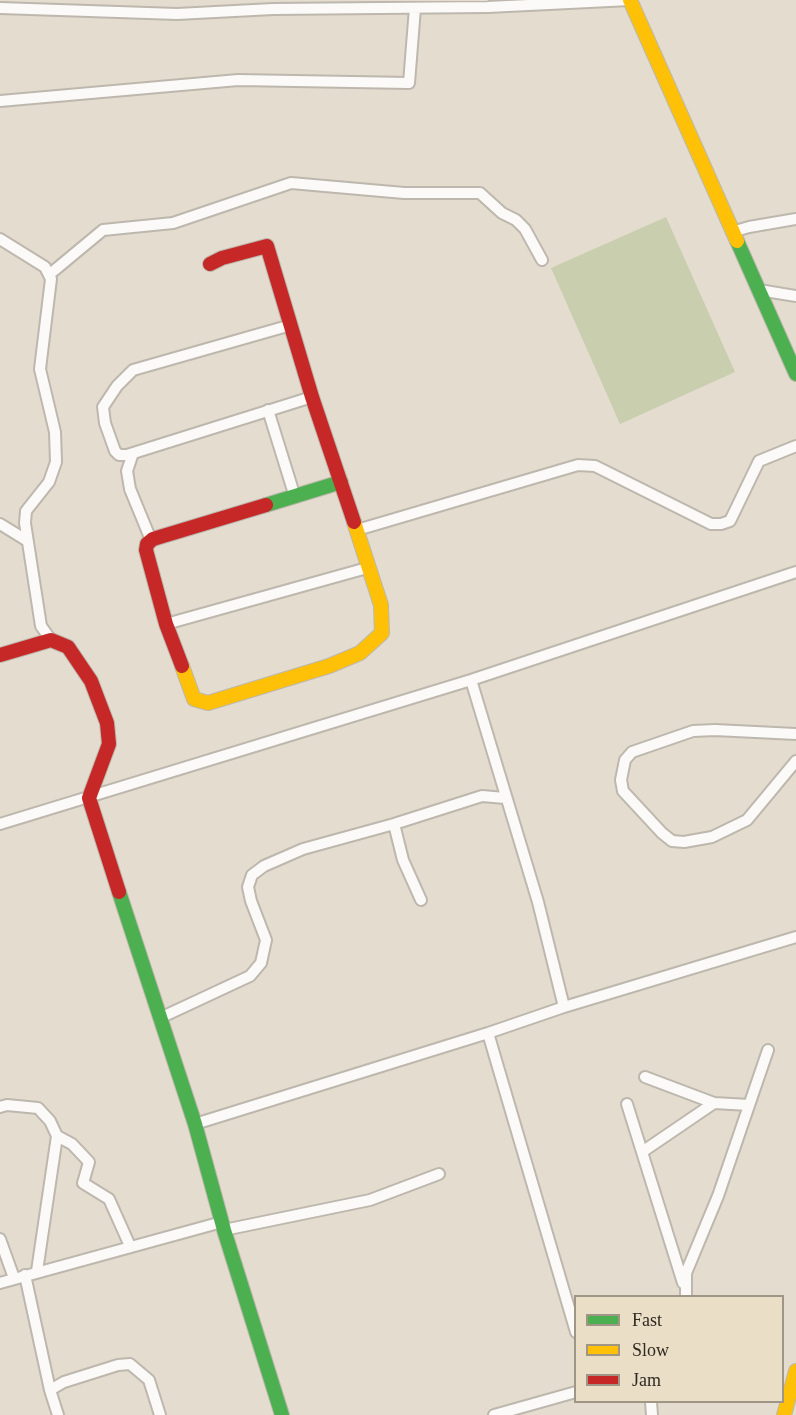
<!DOCTYPE html>
<html>
<head>
<meta charset="utf-8">
<style>
  body { margin:0 }
  #map { position:relative; width:796px; height:1415px; overflow:hidden; background:#e3dccf; font-family:"Times New Roman",serif }
  canvas { display:block }
  .legend { position:absolute; left:574px; top:1295px; width:210px; height:108px; box-sizing:border-box; background:#ebdec7; border:2px solid #a09685; margin:0; padding:8px 10px; list-style:none; font-size:18px; color:#2f2a22 }
  .legend li { display:flex; align-items:center; gap:12px; height:30px }
  .legend b { width:30px; border:2px solid #a09685 }
</style>
</head>
<body>
<div id="map">
<canvas width="796" height="1415"></canvas>
<ul class="legend">
<li><b style="height:8px;background:#4caf50"></b>Fast</li>
<li><b style="height:8px;background:#ffc107"></b>Slow</li>
<li><b style="height:8px;background:#c62828"></b>Jam</li>
</ul>
</div>
<script>
const context = document.querySelector('canvas').getContext('2d');
context.lineJoin = 'round';
function fillPath(path, color) { context.fillStyle = color; context.fill(path, 'evenodd'); }
const shape = rows => new Path2D(rows.map(r => 'M' + r).join(''));
function stroke(path, color, width, dash) { context.strokeStyle = color; context.lineWidth = width; context.lineCap = dash ? 'butt' : 'round'; context.setLineDash(dash || []); context.stroke(path); }
fillPath(shape([
  [666,217,735,372,620,424,551,268]
]), '#c9ceaf');
const street = shape([
  [0,8,177,14,273,9,488,7,630,0],
  [0,101,238,80,409,83,415,8],
  [732,232,749,227,796,219],
  [0,239,45,267,51,279,40,369,55,432,56,462,49,482,26,511,25,523,41,626,51,640],
  [50,274,103,230,173,223,291,183,404,193,480,193,502,213,516,220,525,229,542,260],
  [759,290,796,296],
  [291,325,133,370,117,386,103,407,105,423,115,451,119,455,127,455,312,397],
  [268,410,295,497],
  [133,453,127,471,130,489,151,540],
  [0,524,26,540],
  [357,530,578,465,595,466,711,524,721,524,730,521,759,461,796,446],
  [166,624,367,568],
  [471,680,538,902,564,1007],
  [796,734,715,730,693,731,632,752,625,760,621,780,623,791,662,833,672,841,684,842,712,837,747,820,796,761],
  [0,824,471,680,796,572],
  [394,824,403,860,421,900],
  [160,1018,250,976,261,963,266,940,251,901,248,887,252,875,264,866,303,849,394,824,482,796,505,798],
  [488,1033,576,1332],
  [645,1077,714,1103],
  [627,1104,683,1283],
  [0,1107,7,1105,38,1108,50,1121,57,1136,37,1271],
  [195,1124,488,1033,564,1007,796,937],
  [57,1136,72,1144,89,1162,83,1183,109,1199,130,1246],
  [642,1152,714,1103,749,1105],
  [224,1230,370,1200,439,1174],
  [0,1239,14,1278],
  [25,1275,50,1390,64,1382,118,1365,130,1364,149,1380,160,1415],
  [0,1283,222,1222],
  [686,1296,686,1273,718,1196,768,1050],
  [50,1390,58,1415],
  [651,1402,652,1415],
  [494,1415,576,1392]
]);
const fast = shape([
  [737,241,796,374],
  [266,505,341,482],
  [119,892,195,1124,224,1230,282,1415]
]);
const slow = shape([
  [630,0,737,241],
  [182,666,194,699,208,703,329,666,360,653,382,633,381,605,354,522],
  [784,1415,796,1371]
]);
const jam = shape([
  [210,264,222,258,267,246,312,397,354,522],
  [0,655,51,640,68,647,91,681,107,723,109,744,89,798,119,892],
  [182,666,166,624,146,550,147,544,153,539,266,505]
]);
stroke(street, '#bdb7ad', 14);
stroke(fast, '#bdb7ad', 16);
stroke(slow, '#bdb7ad', 16);
stroke(jam, '#bdb7ad', 16);
stroke(street, '#fbfaf8', 10);
stroke(fast, '#4caf50', 14);
stroke(slow, '#ffc107', 14);
stroke(jam, '#c62828', 14);
</script>
</body>
</html>
